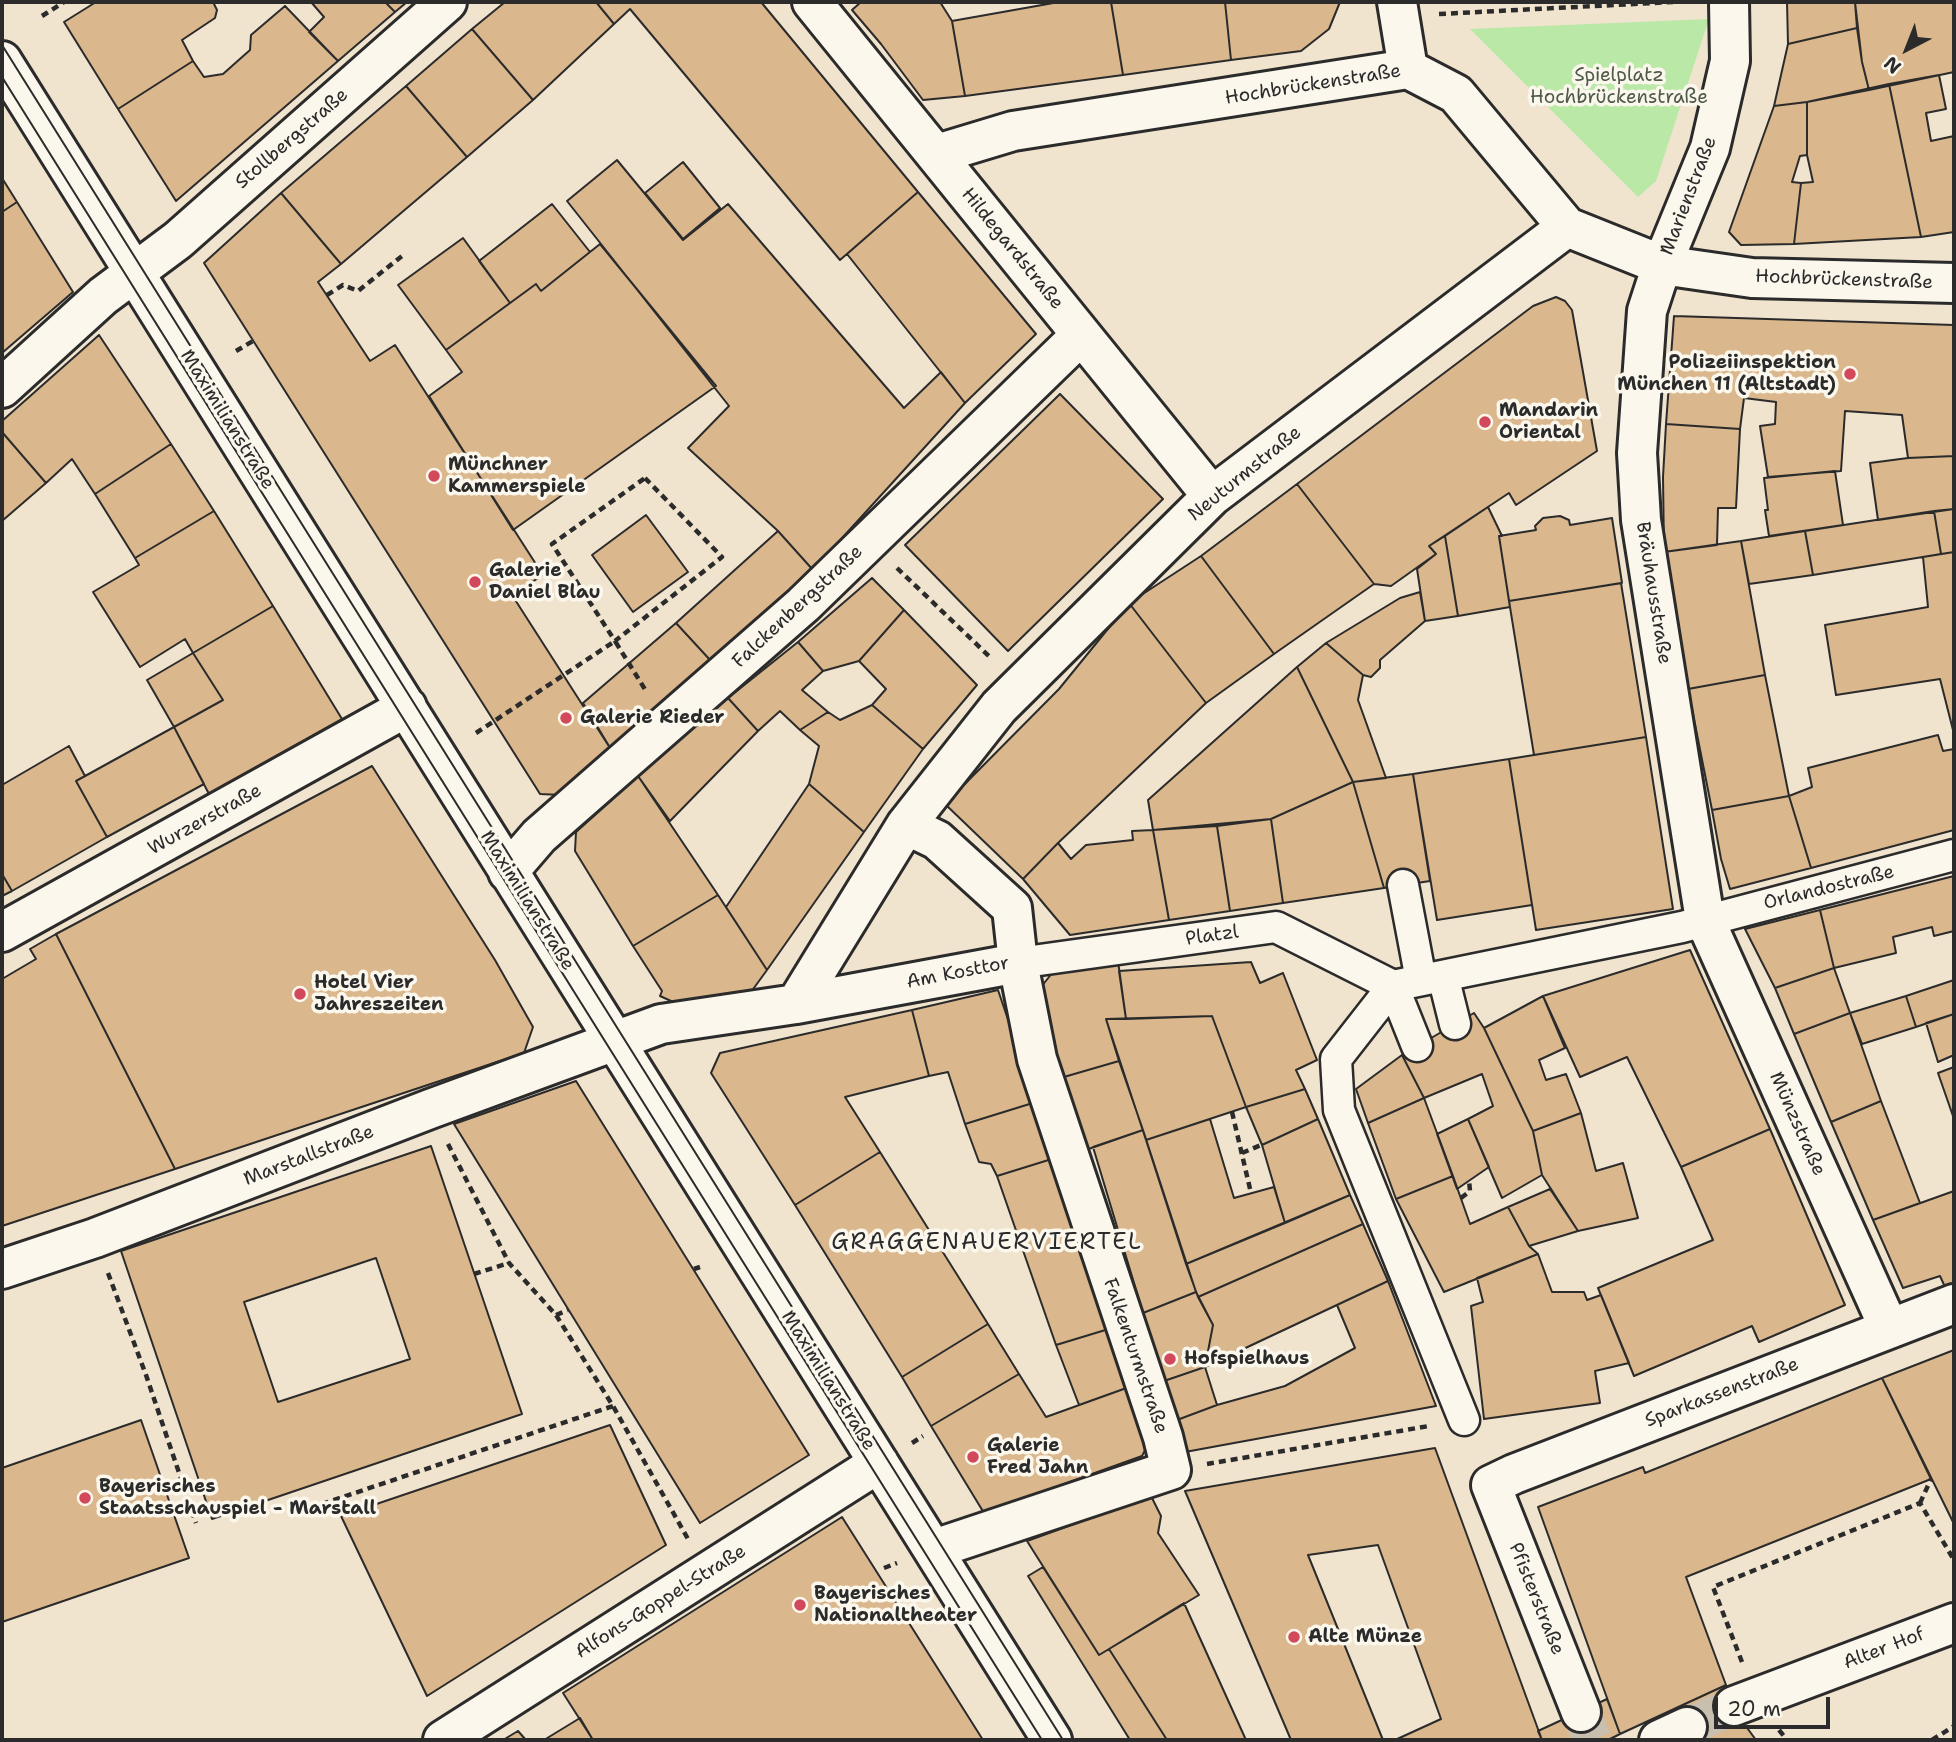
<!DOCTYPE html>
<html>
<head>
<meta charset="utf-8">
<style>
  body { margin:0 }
  #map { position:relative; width:1956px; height:1742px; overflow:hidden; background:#f1e4cf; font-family:"Shantell Sans",sans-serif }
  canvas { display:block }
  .frame { position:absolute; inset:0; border:4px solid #2b2b2b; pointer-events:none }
  .north { position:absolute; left:1872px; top:14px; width:70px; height:70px; -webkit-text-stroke:5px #fbf7ec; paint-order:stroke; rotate:222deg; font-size:19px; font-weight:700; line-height:28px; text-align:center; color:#2b2b2b }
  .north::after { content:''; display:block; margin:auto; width:24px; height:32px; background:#2b2b2b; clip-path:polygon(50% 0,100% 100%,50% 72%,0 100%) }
  .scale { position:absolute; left:1714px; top:1697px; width:116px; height:32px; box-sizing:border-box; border:4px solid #2b2b2b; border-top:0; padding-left:9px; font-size:21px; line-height:24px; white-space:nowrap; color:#2b2b2b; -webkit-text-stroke:5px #fbf7ec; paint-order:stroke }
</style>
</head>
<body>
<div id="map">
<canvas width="1956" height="1742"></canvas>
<div class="frame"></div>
<div class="north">N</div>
<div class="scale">20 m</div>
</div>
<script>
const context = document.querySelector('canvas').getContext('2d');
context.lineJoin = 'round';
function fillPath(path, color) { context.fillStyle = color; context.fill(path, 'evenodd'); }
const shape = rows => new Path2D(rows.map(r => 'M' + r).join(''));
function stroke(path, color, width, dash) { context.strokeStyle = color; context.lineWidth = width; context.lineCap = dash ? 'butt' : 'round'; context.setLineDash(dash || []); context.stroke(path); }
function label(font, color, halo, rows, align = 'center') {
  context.font = font + ' "Shantell Sans",sans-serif'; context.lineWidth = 7; context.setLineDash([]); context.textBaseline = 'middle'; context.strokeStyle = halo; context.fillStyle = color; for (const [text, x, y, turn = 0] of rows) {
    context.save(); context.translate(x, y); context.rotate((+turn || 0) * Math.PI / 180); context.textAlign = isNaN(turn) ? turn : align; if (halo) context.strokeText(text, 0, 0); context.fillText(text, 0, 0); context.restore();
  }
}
fillPath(shape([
  [1709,19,1656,181,1638,197,1470,29]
]), '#b9e8a7');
const building = shape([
  [96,2,217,2,214,4,217,10,215,18,182,40,193,61,118,109,64,22,96,2],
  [311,2,385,2,395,12,338,61,309,32,324,17,311,2],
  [385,2,407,2,395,12,385,2],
  [505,2,596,2,614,24,533,100,472,29,505,2],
  [596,2,761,2,918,192,840,260,630,9,614,24,596,2],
  [861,2,940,2,952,21,965,96,923,100,881,44,852,10,861,2],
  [1059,2,1111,2,1123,75,965,96,952,21,1059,2],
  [1111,2,1225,2,1231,60,1123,75,1111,2],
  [1225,2,1340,2,1329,29,1301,51,1231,60,1225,2],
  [1787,2,1855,2,1857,28,1788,44,1787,2],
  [1855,2,1954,2,1954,72,1869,90,1862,62,1855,2],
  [285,6,338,61,176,201,118,109,193,61,204,77,223,74,250,50,251,35,285,6],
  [1857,28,1862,62,1869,90,1807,102,1774,106,1788,44,1857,28],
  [472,29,533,100,467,157,406,86,472,29],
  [1939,75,1946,109,1926,113,1931,141,1954,136,1954,232,1921,237,1889,84,1939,75],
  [1889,84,1921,237,1794,244,1801,183,1813,182,1807,155,1807,102,1889,84],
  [406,86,467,157,341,264,281,193,406,86],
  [1807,102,1807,155,1800,156,1792,182,1801,183,1794,244,1741,245,1729,232,1774,106,1807,102],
  [617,160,683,240,728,204,904,408,941,372,965,403,813,570,778,531,688,448,729,406,567,201,617,160],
  [683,162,720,208,683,239,645,193,683,162],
  [2,178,17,202,2,212,2,178],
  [918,192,1036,334,965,403,847,254,918,192],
  [281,193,341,264,318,282,370,361,395,345,543,575,512,595,612,751,561,795,540,794,535,786,204,263,281,193],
  [17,202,73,292,2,353,2,212,17,202],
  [552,204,590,252,541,291,536,284,510,303,479,261,552,204],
  [463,238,510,303,446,350,398,285,463,238],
  [600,244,716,386,513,530,429,396,462,372,446,350,536,284,541,291,600,244],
  [1556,297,1565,301,1572,310,1597,451,1516,505,1509,493,1429,546,1436,554,1391,586,1374,584,1297,484,1533,306,1556,297],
  [1674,316,1954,325,1954,456,1908,458,1902,415,1845,411,1841,471,1768,477,1760,426,1775,424,1776,402,1744,398,1740,429,1666,424,1674,316],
  [99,335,171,444,95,494,72,459,46,483,2,432,2,421,99,335],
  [1060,394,1163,499,1008,651,905,545,1060,394],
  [1666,424,1740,429,1736,508,1718,508,1717,545,1664,552,1663,477,1666,424],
  [2,432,46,483,2,521,2,432],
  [171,444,214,511,135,558,95,494,171,444],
  [1954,456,1954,509,1878,520,1870,463,1908,458,1954,456],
  [1835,471,1843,525,1769,536,1765,510,1768,510,1764,478,1835,471],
  [1297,484,1374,584,1274,654,1201,556,1297,484],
  [1488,507,1502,536,1499,536,1510,607,1458,616,1445,536,1488,507],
  [1954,509,1954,552,1941,554,1934,511,1954,509],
  [214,511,273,606,193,653,185,639,140,667,93,592,139,565,135,558,214,511],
  [1934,511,1941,554,1813,575,1805,531,1934,511],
  [646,515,688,572,633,612,592,555,646,515],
  [1560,516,1569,520,1570,525,1612,518,1622,583,1509,601,1499,536,1536,530,1535,526,1543,518,1560,516],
  [778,531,813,570,711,661,676,623,778,531],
  [1805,531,1813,575,1749,584,1741,541,1805,531],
  [1445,536,1458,616,1425,621,1417,569,1436,554,1429,546,1445,536],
  [1741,541,1765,675,1688,689,1664,552,1741,541],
  [1954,552,1954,734,1940,679,1836,695,1825,625,1928,607,1923,557,1954,552],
  [1201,556,1274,654,1206,703,1129,603,1201,556],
  [872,578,904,610,859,661,823,671,798,642,872,578],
  [1621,583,1646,737,1534,755,1509,601,1621,583],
  [1420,592,1425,621,1380,660,1380,668,1371,677,1363,675,1326,643,1400,598,1420,592],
  [1129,603,1206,703,1058,843,1023,879,945,804,1059,689,1129,603],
  [273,606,342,719,209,794,174,727,223,700,193,653,273,606],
  [904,610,977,685,923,749,872,705,886,689,859,661,904,610],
  [676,623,711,661,612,751,583,703,676,623],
  [798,642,823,671,802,690,828,712,800,730,780,711,758,731,728,698,798,642],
  [1326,643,1363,675,1358,700,1386,778,1353,782,1297,667,1326,643],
  [193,653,223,700,174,727,147,680,193,653],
  [1297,667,1353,782,1271,819,1153,830,1148,800,1297,667],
  [1765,675,1789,796,1712,810,1688,689,1765,675],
  [728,698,758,731,670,821,638,776,728,698],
  [872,705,923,749,864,832,809,784,819,746,800,730,828,712,840,720,872,705],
  [174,727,204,784,107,837,76,781,174,727],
  [1938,735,1943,751,1954,749,1954,830,1811,868,1789,796,1812,787,1808,768,1938,735],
  [1646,737,1673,909,1536,930,1509,759,1646,737],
  [69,746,85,776,76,781,107,837,12,891,2,874,2,785,69,746],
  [1509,759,1532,905,1437,920,1413,774,1509,759],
  [372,766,495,960,533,1027,524,1053,175,1169,56,934,372,766],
  [1413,774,1430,881,1384,888,1353,782,1413,774],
  [638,776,718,895,633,946,575,851,576,832,638,776],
  [1353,782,1384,888,1283,903,1271,819,1353,782],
  [809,784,864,832,767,970,726,907,809,784],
  [1789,796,1811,868,1730,889,1721,859,1712,810,1789,796],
  [1271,819,1283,903,1230,911,1217,826,1271,819],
  [1217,826,1230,911,1169,920,1153,830,1217,826],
  [1153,830,1169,920,1070,935,1023,879,1058,843,1071,859,1086,845,1133,840,1132,831,1153,830],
  [2,874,12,891,2,896,2,874],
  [1954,876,1954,931,1934,936,1932,927,1893,937,1896,953,1834,968,1820,910,1954,876],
  [718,895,767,970,751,992,685,1000,682,1006,660,996,662,991,633,946,718,895],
  [1820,910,1834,968,1775,988,1745,929,1820,910],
  [56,934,175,1169,2,1226,2,979,36,959,30,949,56,934],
  [1690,950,1770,1129,1681,1167,1627,1057,1580,1077,1543,996,1690,950],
  [1118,961,1126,1019,1106,1019,1119,1061,1057,1079,1041,987,1053,972,1118,961],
  [1251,962,1260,983,1283,973,1317,1060,1296,1070,1305,1089,1246,1107,1212,1016,1126,1019,1119,971,1251,962],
  [1834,968,1850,1013,1794,1034,1775,988,1834,968],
  [1954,980,1954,1014,1916,1027,1906,996,1954,980],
  [998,990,1036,1102,965,1124,948,1072,929,1076,912,1010,998,990],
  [1543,996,1565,1048,1539,1060,1546,1080,1566,1074,1581,1113,1533,1131,1484,1028,1543,996],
  [1906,996,1916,1027,1862,1044,1850,1013,1906,996],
  [912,1010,929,1076,845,1097,880,1152,795,1205,711,1073,720,1053,912,1010],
  [1474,1013,1484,1028,1533,1131,1542,1175,1502,1198,1468,1119,1493,1106,1482,1074,1424,1098,1402,1055,1474,1013],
  [1850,1013,1881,1101,1831,1122,1794,1034,1850,1013],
  [1954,1014,1954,1055,1938,1062,1926,1023,1954,1014],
  [1212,1016,1246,1107,1146,1140,1106,1019,1212,1016],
  [1402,1055,1424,1098,1368,1123,1356,1089,1402,1055],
  [1119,1061,1143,1130,1080,1152,1057,1079,1119,1061],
  [1954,1067,1954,1119,1938,1073,1954,1067],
  [576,1081,809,1455,700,1523,454,1124,576,1081],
  [1305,1089,1318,1119,1262,1145,1246,1107,1305,1089],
  [1424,1098,1453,1176,1396,1199,1368,1123,1424,1098],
  [1881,1101,1920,1203,1873,1220,1831,1122,1881,1101],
  [1036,1102,1055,1158,997,1176,991,1164,979,1162,965,1124,1036,1102],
  [1581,1113,1596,1171,1623,1163,1638,1218,1578,1231,1542,1175,1533,1131,1581,1113],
  [1210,1119,1234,1198,1274,1187,1285,1223,1186,1264,1146,1140,1210,1119],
  [1318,1119,1350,1195,1285,1223,1262,1145,1318,1119],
  [1468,1119,1489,1167,1457,1189,1437,1134,1468,1119],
  [1770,1129,1845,1305,1759,1342,1752,1326,1634,1376,1598,1288,1713,1240,1681,1167,1770,1129],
  [1143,1130,1196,1292,1143,1313,1093,1147,1143,1130],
  [431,1146,522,1414,212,1519,121,1251,431,1146],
  [376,1258,410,1359,278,1402,244,1302,376,1258],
  [880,1152,988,1324,902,1377,795,1205,880,1152],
  [1055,1158,1112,1328,1056,1345,997,1176,1055,1158],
  [1453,1176,1470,1224,1508,1207,1529,1246,1538,1254,1444,1292,1396,1199,1453,1176],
  [1550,1189,1578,1231,1529,1246,1508,1207,1550,1189],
  [1954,1191,1954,1284,1945,1287,1940,1276,1903,1288,1873,1220,1954,1191],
  [1350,1195,1363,1224,1198,1297,1186,1264,1350,1195],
  [1363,1224,1388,1281,1205,1367,1213,1325,1198,1297,1363,1224],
  [1538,1254,1552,1292,1584,1292,1587,1300,1601,1295,1629,1363,1595,1371,1600,1403,1484,1419,1471,1306,1483,1302,1477,1278,1538,1254],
  [1388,1281,1436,1406,1185,1452,1177,1420,1217,1405,1285,1386,1355,1348,1337,1305,1388,1281],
  [1196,1292,1213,1325,1205,1367,1164,1381,1143,1313,1196,1292],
  [988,1324,1019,1374,931,1426,902,1377,988,1324],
  [1112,1328,1132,1386,1079,1405,1056,1345,1112,1328],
  [1954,1350,1954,1524,1882,1378,1954,1350],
  [1205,1367,1217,1405,1177,1420,1164,1381,1205,1367],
  [1019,1374,1046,1417,1132,1386,1150,1441,1142,1456,984,1513,931,1426,1019,1374],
  [1882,1378,1931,1479,1686,1577,1726,1685,1620,1734,1538,1507,1643,1467,1645,1473,1882,1378],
  [141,1420,189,1558,2,1622,2,1468,141,1420],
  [610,1425,666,1545,427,1696,341,1516,610,1425],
  [1435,1448,1542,1740,1395,1740,1441,1719,1378,1545,1308,1555,1383,1740,1291,1740,1185,1491,1435,1448],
  [1151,1496,1161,1516,1158,1533,1199,1595,1099,1655,1027,1541,1151,1496],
  [842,1517,983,1740,593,1740,563,1693,842,1517],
  [1043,1567,1099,1655,1109,1649,1167,1740,1130,1740,1028,1576,1043,1567],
  [1184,1603,1246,1740,1167,1740,1109,1649,1184,1603],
  [1726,1685,1742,1721,1756,1740,1697,1740,1674,1709,1726,1685],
  [1607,1699,1620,1734,1608,1740,1542,1740,1538,1731,1607,1699],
  [580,1718,593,1740,544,1740,580,1718],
  [518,1731,526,1740,503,1740,518,1731]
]);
fillPath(building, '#dab78c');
stroke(building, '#2b2b2b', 2);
stroke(shape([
  [1581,1712,1592,1740],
  [1687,1727,1734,1706]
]), '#c9bfae', 38, [38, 19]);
const pedestrian = shape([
  [1403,885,1421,980],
  [1018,963,1276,927,1393,986,1417,1046],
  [1443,976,1455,1024],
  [1464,1420,1339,1110,1336,1059,1393,986,1682,927,1954,855]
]);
const minor = shape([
  [812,2,1212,496],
  [1397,2,1408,69],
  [1729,2,1730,61,1710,148,1662,265,1647,311,1637,453,1641,520,1705,920,1889,1328],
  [2,61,1052,1740],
  [937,154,1013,131,1408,69,1456,94,1567,227,1662,265,1752,278,1954,283],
  [2,388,103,296,178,240,447,2],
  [906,825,937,840,1012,908,1018,963,1037,1059,1163,1437,1171,1470,934,1549],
  [508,872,539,836,803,605,1081,335],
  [2,932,407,707],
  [796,1004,906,825,999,707,1212,496,1567,227],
  [2,1269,95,1238,430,1109,661,1024,796,1004,1018,963],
  [1734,1706,1954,1623],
  [1581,1712,1491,1485,1514,1474,1954,1304],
  [443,1740,879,1463],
  [1659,1740,1687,1727]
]);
stroke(pedestrian, '#2b2b2b', 35);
stroke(minor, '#2b2b2b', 44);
stroke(shape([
  [1439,14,1673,2],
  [42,16,64,2],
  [327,295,343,285,358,291,402,256],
  [236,351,253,341],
  [645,478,722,557,615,641,552,544,645,478],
  [897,568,992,659],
  [476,733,615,641,646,691],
  [1232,1112,1251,1193],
  [448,1144,509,1263,556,1315,613,1406,688,1539],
  [1242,1153,1261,1145],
  [1461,1198,1470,1191,1469,1180],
  [694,1269,700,1267],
  [108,1273,146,1375,196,1523],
  [474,1274,509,1263],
  [556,1315,568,1310],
  [912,1443,923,1436],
  [1207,1464,1429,1426],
  [1920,1503,1931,1479],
  [322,1504,613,1406],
  [884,1568,897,1563],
  [1742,1662,1713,1587,1920,1503,1954,1560],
  [1779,1730,1787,1740],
  [1932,1740,1954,1726]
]), '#2b2b2b', 4.5, [7, 5]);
stroke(pedestrian, '#fbf7ec', 30);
stroke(minor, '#fbf7ec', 38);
stroke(shape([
  [2,45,1063,1740],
  [2,77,1042,1740]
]), '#2b2b2b', 2);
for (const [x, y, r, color] of [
  [1850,374,7,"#d1495b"],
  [1485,422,7,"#d1495b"],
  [434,476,7,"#d1495b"],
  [475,582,7,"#d1495b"],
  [566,718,7,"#d1495b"],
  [300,994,7,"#d1495b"],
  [1170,1359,7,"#d1495b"],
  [973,1457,7,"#d1495b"],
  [85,1498,7,"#d1495b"],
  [800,1605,7,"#d1495b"],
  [1294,1637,7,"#d1495b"]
]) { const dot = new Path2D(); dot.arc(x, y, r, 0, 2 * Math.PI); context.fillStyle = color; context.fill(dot); stroke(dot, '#fbf7ec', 2.5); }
label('19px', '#4e5a4a', '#fbf7ec', [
  ["Spielplatz",1619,76],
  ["Hochbrückenstraße",1619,98]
]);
label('19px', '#2b2b2b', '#fbf7ec', [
  ["Hochbrückenstraße",1313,85,-9],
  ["Stollbergstraße",292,139,-41],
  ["Marienstraße",1689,196,-69],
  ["Hildegardstraße",1012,249,51],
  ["Hochbrückenstraße",1844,280,2],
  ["Maximilianstraße",227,420,58],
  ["Neuturmstraße",1245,474,-39],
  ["Bräuhausstraße",1653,593,81],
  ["Falckenbergstraße",798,607,-43],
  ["Wurzerstraße",205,820,-29],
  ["Orlandostraße",1829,888,-14],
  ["Maximilianstraße",527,901,58],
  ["Platzl",1212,936,-8],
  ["Am Kosttor",958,973,-11],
  ["Münzstraße",1797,1124,66],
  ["Marstallstraße",309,1156,-21],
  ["Falkenturmstraße",1135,1356,71],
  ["Maximilianstraße",828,1381,58],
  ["Sparkassenstraße",1722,1393,-21],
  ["Pfisterstraße",1536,1599,68],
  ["Alfons-Goppel-Straße",661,1602,-32],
  ["Alter Hof",1884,1649,-21]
]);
label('bold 19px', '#2b2b2b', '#fbf7ec', [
  ["Polizeiinspektion",1836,363,"right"],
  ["München 11 (Altstadt)",1836,385,"right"],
  ["Mandarin",1499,411],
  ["Oriental",1499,433],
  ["Münchner",448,465],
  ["Kammerspiele",448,487],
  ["Galerie",489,571],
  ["Daniel Blau",489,593],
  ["Galerie Rieder",580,718],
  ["Hotel Vier",314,983],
  ["Jahreszeiten",314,1005],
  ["Hofspielhaus",1184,1359],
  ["Galerie",987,1446],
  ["Fred Jahn",987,1468],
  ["Bayerisches",99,1487],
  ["Staatsschauspiel - Marstall",99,1509],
  ["Bayerisches",814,1594],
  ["Nationaltheater",814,1616],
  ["Alte Münze",1308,1637]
], 'left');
context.letterSpacing = '2px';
label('23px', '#2b2b2b', '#fbf7ec', [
  ["GRAGGENAUERVIERTEL",987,1243]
]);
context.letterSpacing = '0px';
</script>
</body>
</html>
